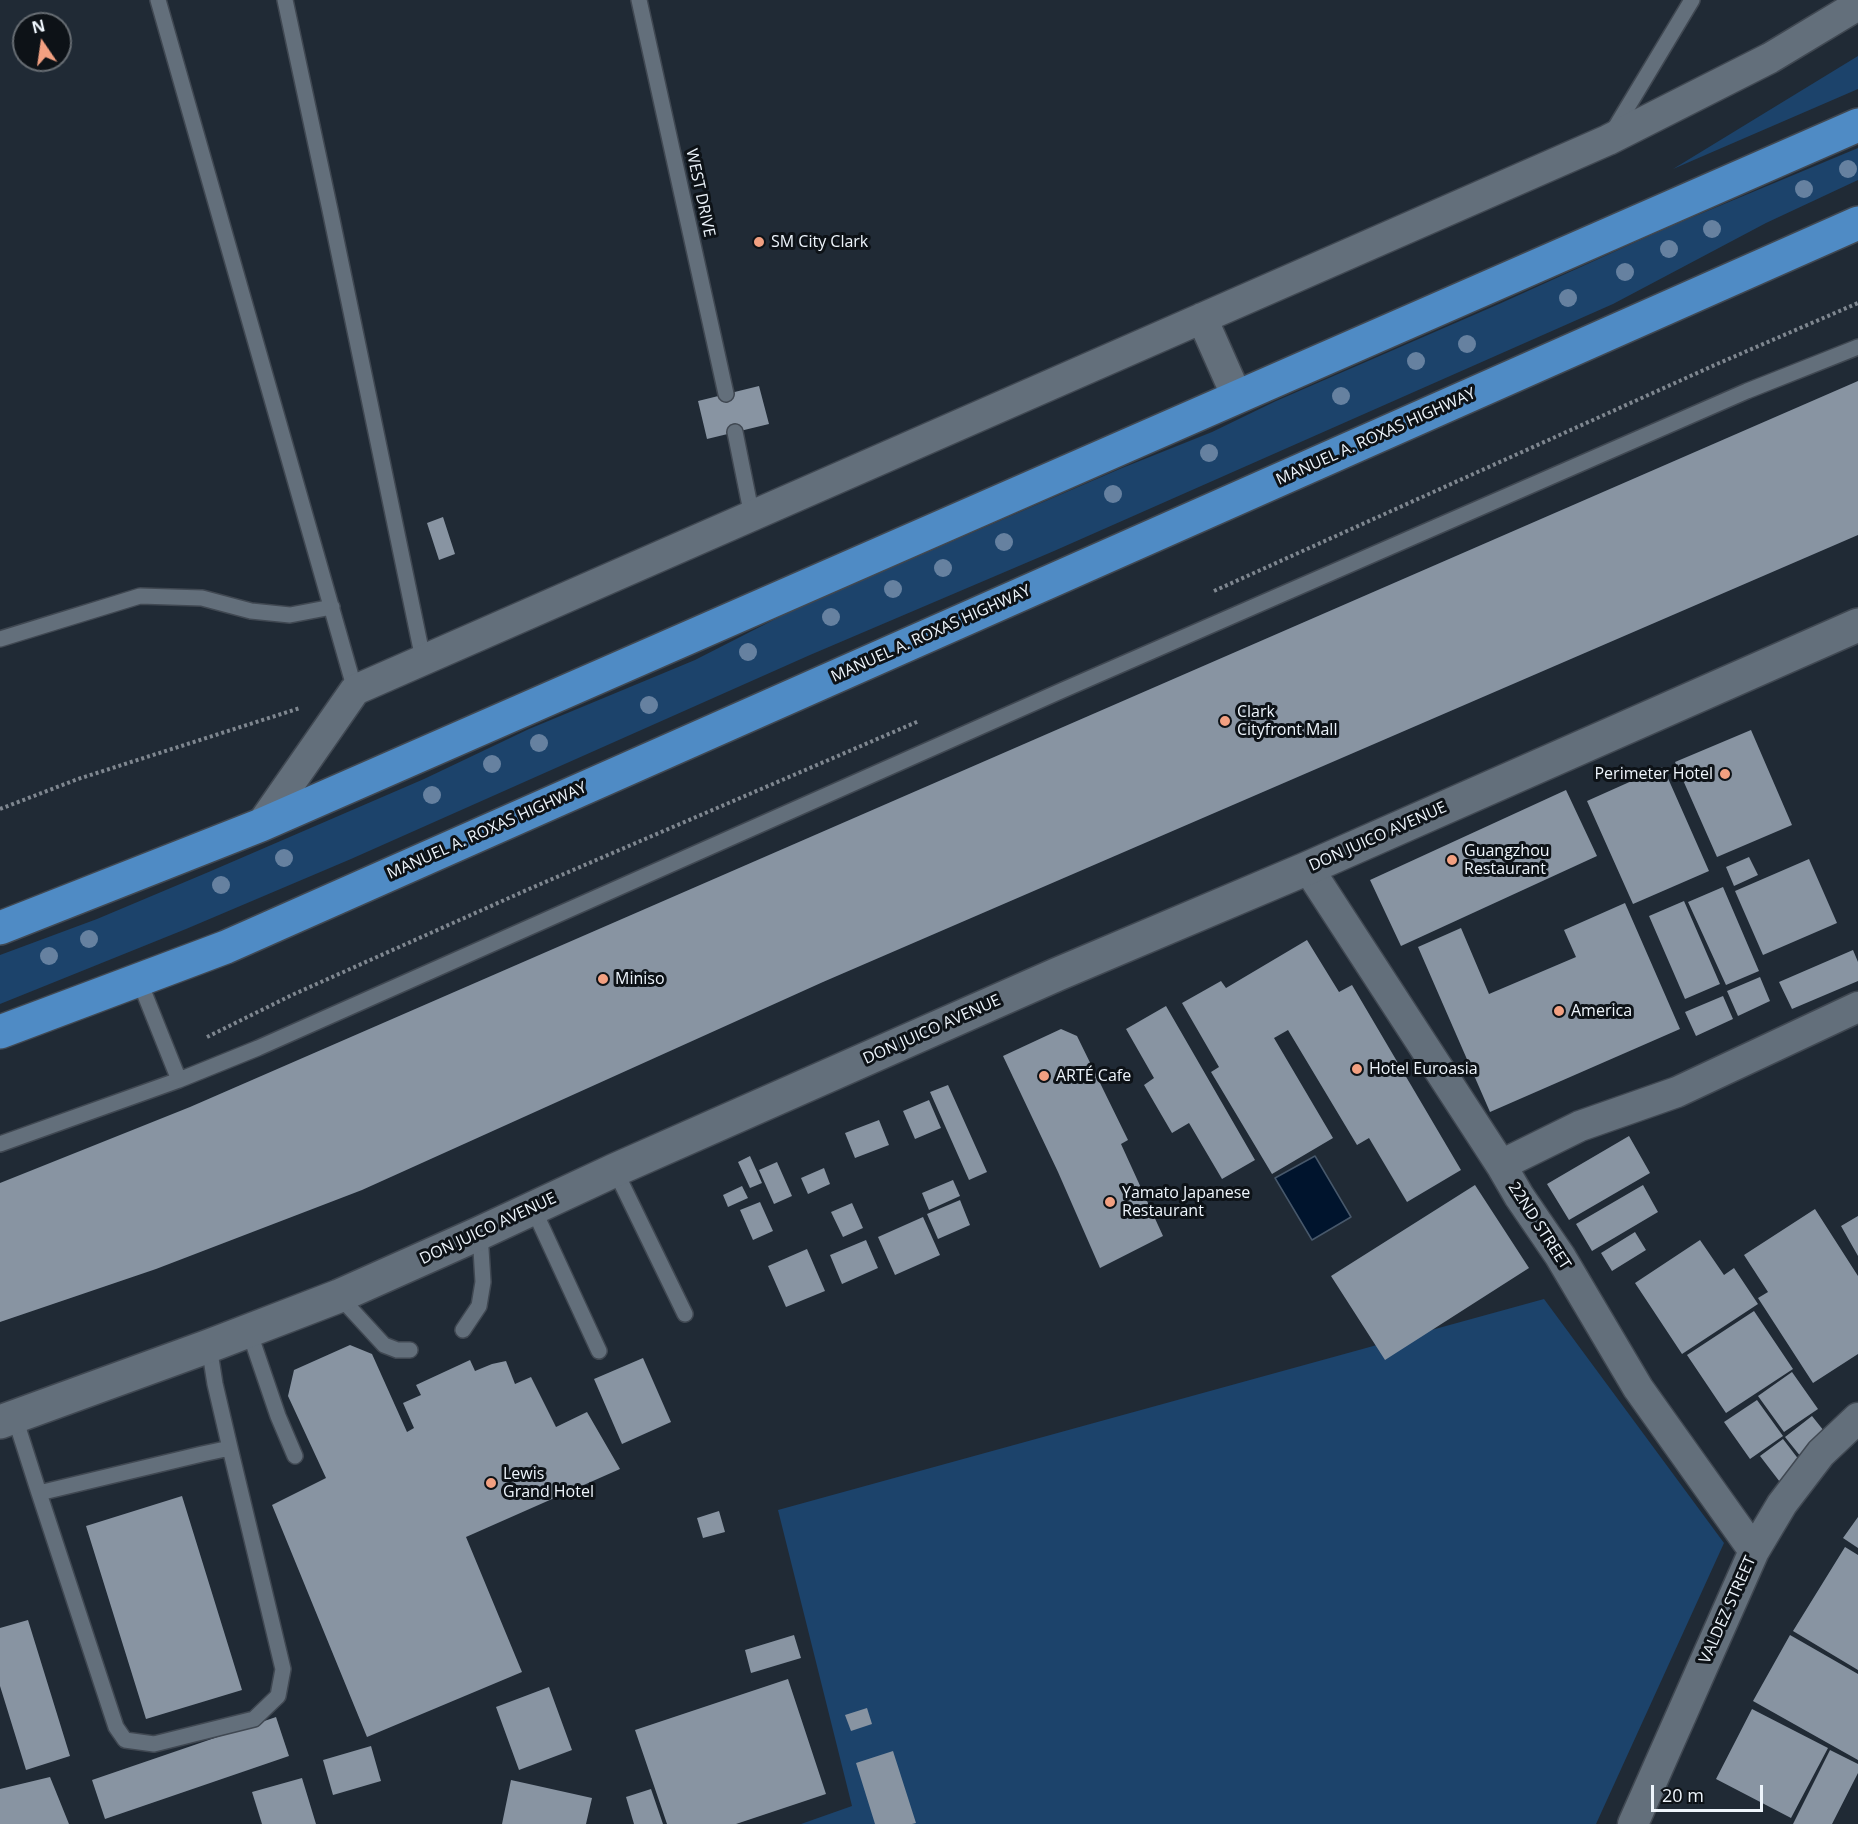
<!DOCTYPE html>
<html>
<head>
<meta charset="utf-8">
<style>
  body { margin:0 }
  #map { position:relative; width:1858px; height:1824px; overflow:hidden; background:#202a35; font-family:"Open Sans",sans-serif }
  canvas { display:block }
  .north { position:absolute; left:12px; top:12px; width:60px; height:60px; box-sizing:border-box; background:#0d1217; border:2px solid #676d73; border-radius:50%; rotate:347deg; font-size:16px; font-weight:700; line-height:24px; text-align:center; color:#eef5fc }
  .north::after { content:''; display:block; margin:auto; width:21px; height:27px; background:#f2a081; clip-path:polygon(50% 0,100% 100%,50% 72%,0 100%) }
  .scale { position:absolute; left:1651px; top:1785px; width:112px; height:27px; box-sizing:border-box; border:3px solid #eef5fc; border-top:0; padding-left:8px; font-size:18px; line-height:21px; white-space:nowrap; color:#eef5fc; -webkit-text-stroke:4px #0d1217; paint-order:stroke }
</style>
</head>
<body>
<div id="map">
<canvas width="1858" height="1824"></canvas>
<div class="north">N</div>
<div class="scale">20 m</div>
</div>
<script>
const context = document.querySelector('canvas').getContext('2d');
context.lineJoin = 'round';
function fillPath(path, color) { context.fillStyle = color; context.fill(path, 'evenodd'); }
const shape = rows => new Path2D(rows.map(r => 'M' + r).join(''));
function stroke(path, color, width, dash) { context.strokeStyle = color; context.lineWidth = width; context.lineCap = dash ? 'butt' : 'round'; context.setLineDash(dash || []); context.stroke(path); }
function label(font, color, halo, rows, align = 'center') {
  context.font = font + ' "Open Sans",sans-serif'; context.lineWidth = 6; context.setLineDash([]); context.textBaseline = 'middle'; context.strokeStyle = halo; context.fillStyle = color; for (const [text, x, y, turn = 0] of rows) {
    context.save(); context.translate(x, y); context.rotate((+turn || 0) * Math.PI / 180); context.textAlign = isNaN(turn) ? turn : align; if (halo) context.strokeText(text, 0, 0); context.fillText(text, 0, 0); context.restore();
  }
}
fillPath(shape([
  [1858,56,1858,89,1673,169],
  [1858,148,1858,180,1766,223,1613,304,1054,551,810,655,351,859,186,929,0,1004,0,955,97,919,211,871,424,779,529,729,695,660,791,611,1122,468,1212,432,1276,401,1499,304,1669,227],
  [1544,1299,1724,1543,1596,1824,801,1824,852,1806,778,1510]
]), '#1c436b');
const water = shape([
  [1315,1156,1351,1217,1312,1240,1275,1178,1315,1156]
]);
fillPath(water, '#00142d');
stroke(water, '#47586b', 1.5);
fillPath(shape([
  [1858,381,1858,535,823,982,362,1190,156,1269,0,1322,0,1183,190,1107],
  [759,386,769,424,707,439,698,401],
  [443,517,455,554,439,560,427,523],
  [1751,730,1792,825,1717,857,1675,762],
  [1663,767,1709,871,1633,904,1587,801],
  [1566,790,1597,856,1401,946,1370,880],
  [1749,857,1758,875,1734,886,1726,867],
  [1809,859,1837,923,1763,955,1735,891],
  [1723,887,1759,971,1726,985,1688,902],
  [1684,901,1720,984,1685,999,1649,916],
  [1625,903,1680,1029,1490,1112,1418,947,1461,928,1489,994,1576,957,1564,930],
  [1307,940,1339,992,1352,985,1461,1170,1407,1202,1369,1138,1357,1145,1288,1030,1274,1038,1333,1138,1272,1174,1211,1072,1219,1067,1182,1003,1221,981,1226,988],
  [1853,950,1858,962,1858,981,1792,1009,1779,982],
  [1760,977,1770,1001,1738,1016,1727,991],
  [1723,996,1733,1019,1696,1036,1685,1012],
  [1166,1006,1255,1160,1222,1179,1189,1123,1172,1133,1144,1085,1154,1078,1126,1029],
  [1061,1029,1077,1036,1128,1140,1121,1144,1163,1236,1100,1268,1058,1172,1003,1056],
  [948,1085,987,1172,969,1180,930,1092],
  [929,1100,941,1128,915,1139,903,1111],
  [879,1120,889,1145,855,1158,845,1133],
  [1629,1136,1650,1173,1569,1220,1547,1184],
  [750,1156,762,1183,750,1188,738,1162],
  [777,1162,792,1196,774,1204,759,1170],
  [824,1168,830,1184,808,1194,801,1178],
  [953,1180,960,1196,929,1210,922,1193],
  [1475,1185,1529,1268,1385,1360,1331,1276],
  [1643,1185,1658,1212,1592,1251,1576,1224],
  [742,1186,748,1198,728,1207,723,1195],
  [960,1200,970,1225,938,1239,927,1214],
  [760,1202,773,1231,753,1240,740,1210],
  [852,1203,863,1228,843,1237,831,1212],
  [1815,1209,1858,1276,1858,1354,1813,1383,1758,1298,1768,1292,1744,1255],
  [1858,1216,1858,1256,1841,1226],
  [923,1217,940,1255,895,1275,878,1237],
  [1635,1232,1646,1250,1612,1271,1601,1253],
  [866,1240,878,1268,842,1284,830,1255],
  [1700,1240,1724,1275,1734,1268,1758,1304,1682,1354,1635,1283],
  [807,1249,825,1291,786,1307,768,1266],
  [1754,1311,1793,1369,1726,1413,1687,1355],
  [350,1345,372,1354,407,1432,414,1428,403,1403,421,1395,416,1385,470,1360,475,1371,492,1364,506,1361,515,1384,531,1377,556,1427,587,1412,620,1469,466,1537,522,1672,367,1737,272,1505,326,1478,288,1396,294,1370],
  [643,1358,671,1422,622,1444,594,1379],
  [1792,1372,1818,1409,1784,1432,1758,1396],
  [1757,1400,1783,1436,1750,1459,1724,1422],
  [1812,1416,1828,1436,1801,1457,1785,1437],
  [1783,1439,1806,1469,1783,1486,1760,1456],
  [182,1496,242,1690,146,1719,86,1526],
  [719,1511,725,1532,703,1538,697,1518],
  [1858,1517,1858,1548,1843,1538],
  [1845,1547,1858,1555,1858,1670,1793,1631],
  [28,1620,70,1756,26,1770,0,1686,0,1628],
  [794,1635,801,1658,751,1673,745,1650],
  [1790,1635,1858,1674,1858,1760,1753,1701],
  [788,1679,826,1794,736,1824,667,1824,635,1730],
  [549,1687,572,1750,519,1770,496,1707],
  [867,1708,872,1724,851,1731,845,1715],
  [1752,1709,1828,1748,1791,1818,1716,1779],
  [276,1717,289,1756,105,1819,92,1780],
  [371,1746,381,1781,333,1795,323,1760],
  [1830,1750,1858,1764,1858,1773,1832,1824,1793,1824],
  [893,1751,916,1823,912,1824,875,1824,856,1763],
  [50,1777,69,1824,0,1824,0,1789],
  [302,1778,316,1824,262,1824,252,1792],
  [511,1780,592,1798,586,1824,502,1824],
  [651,1789,663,1824,634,1824,626,1797]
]), '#8894a2');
const service = shape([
  [158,0,355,690],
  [285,0,330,210,423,659],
  [639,0,726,394],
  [1612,133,1692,0],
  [735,432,752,516],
  [0,639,140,596,202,598,251,611,290,615,332,607],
  [139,980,179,1080],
  [0,1144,179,1080,258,1048,1063,690,1747,391,1858,347],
  [615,1170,685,1314],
  [533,1208,599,1351],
  [339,1296,384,1345,397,1350,410,1350],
  [463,1330,479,1306,483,1282,480,1233],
  [249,1331,278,1416,295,1456],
  [15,1418,39,1493,202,1454,230,1448,215,1384,209,1346],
  [39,1493,116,1727,125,1740,154,1744,254,1719,278,1696,283,1669,230,1448]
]);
const minor = shape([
  [1202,318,1237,397],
  [261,825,355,690,1608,140,1770,58,1858,5],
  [1308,868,1501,1165],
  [1754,1551,1638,1388,1560,1256,1519,1196,1501,1165,1580,1126,1677,1092,1858,1007],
  [1633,1824,1754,1551,1782,1504,1821,1453,1858,1418]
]);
const secondary = shape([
  [0,1422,209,1346,339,1296,480,1233,615,1170,1058,974,1308,868,1858,625]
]);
const primary = shape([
  [0,928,261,825,1858,125],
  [0,1032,226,947,1858,223]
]);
stroke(service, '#404852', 18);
stroke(minor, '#404852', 33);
stroke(secondary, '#404852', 36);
stroke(primary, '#404852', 36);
stroke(shape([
  [1214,591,1717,364,1858,303],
  [0,809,78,779,300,708],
  [207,1037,292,995,529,889,919,721]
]), '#7f8790', 4, [3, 3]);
stroke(service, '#636f7b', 15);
stroke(minor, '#636f7b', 30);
stroke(secondary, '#636f7b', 33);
stroke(primary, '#4f8bc5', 33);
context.fillStyle = '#6681a0';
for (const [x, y] of [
  [1848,169],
  [1804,189],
  [1712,229],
  [1669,249],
  [1625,272],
  [1568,298],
  [1467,344],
  [1416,361],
  [1341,396],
  [1209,453],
  [1113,494],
  [1004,542],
  [943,568],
  [893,589],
  [831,617],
  [748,652],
  [649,705],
  [539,743],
  [492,764],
  [432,795],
  [284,858],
  [221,885],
  [89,939],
  [49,956]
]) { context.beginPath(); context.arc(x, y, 9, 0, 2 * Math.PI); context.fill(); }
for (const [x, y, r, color] of [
  [759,242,6,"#f2a081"],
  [1225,721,6,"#f2a081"],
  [1725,774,6,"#f2a081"],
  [1452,860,6,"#f2a081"],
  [603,979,6,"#f2a081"],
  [1559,1011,6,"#f2a081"],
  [1357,1069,6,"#f2a081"],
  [1044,1076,6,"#f2a081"],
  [1110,1202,6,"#f2a081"],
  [491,1483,6,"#f2a081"]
]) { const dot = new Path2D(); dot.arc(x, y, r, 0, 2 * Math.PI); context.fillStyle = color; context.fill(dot); stroke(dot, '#0d1217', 2); }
label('16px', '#eef5fc', '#0d1217', [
  ["WEST DRIVE",700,193,78],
  ["MANUEL A. ROXAS HIGHWAY",1376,437,-24],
  ["MANUEL A. ROXAS HIGHWAY",931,634,-24],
  ["MANUEL A. ROXAS HIGHWAY",487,831,-24],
  ["DON JUICO AVENUE",1378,837,-24],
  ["DON JUICO AVENUE",932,1030,-24],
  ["22ND STREET",1539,1226,57],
  ["DON JUICO AVENUE",488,1229,-25],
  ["VALDEZ STREET",1728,1610,-66]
]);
label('16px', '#eef5fc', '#0d1217', [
  ["SM City Clark",771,242],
  ["Clark",1237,712],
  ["Cityfront Mall",1237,730],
  ["Perimeter Hotel",1713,774,"right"],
  ["Guangzhou",1464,851],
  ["Restaurant",1464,869],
  ["Miniso",615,979],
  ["America",1571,1011],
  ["Hotel Euroasia",1369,1069],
  ["ARTÉ Cafe",1056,1076],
  ["Yamato Japanese",1122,1193],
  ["Restaurant",1122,1211],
  ["Lewis",503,1474],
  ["Grand Hotel",503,1492]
], 'left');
</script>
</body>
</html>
